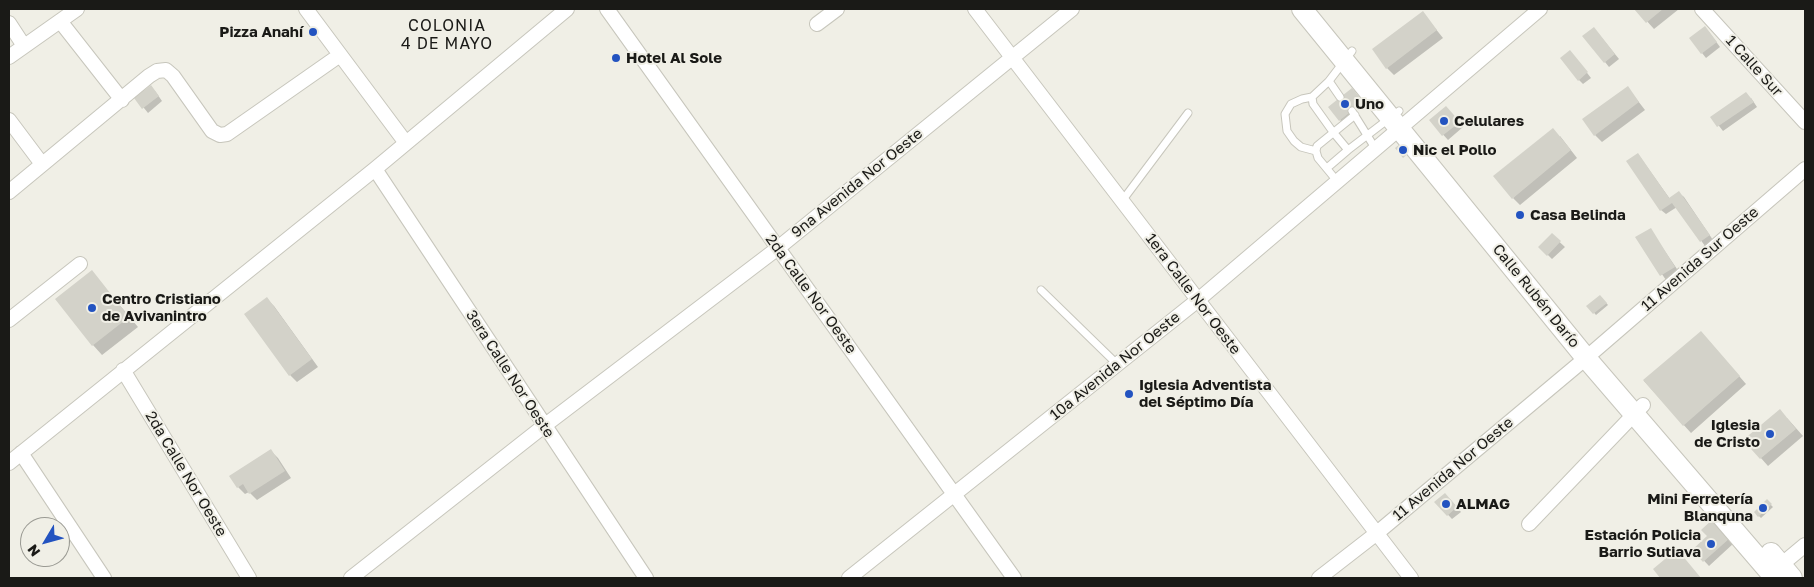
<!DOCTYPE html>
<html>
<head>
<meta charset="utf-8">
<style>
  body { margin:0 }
  #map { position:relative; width:1814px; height:587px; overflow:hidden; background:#f0efe6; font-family:"Golos Text",sans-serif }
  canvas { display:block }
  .frame { position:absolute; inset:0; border:10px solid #1a1a17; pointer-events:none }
  .north { position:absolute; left:20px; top:517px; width:50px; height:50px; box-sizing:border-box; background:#f0efe6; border:1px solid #9a9a93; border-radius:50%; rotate:233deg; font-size:14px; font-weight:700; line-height:20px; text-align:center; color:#1a1a17 }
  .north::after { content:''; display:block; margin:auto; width:18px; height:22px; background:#2353c0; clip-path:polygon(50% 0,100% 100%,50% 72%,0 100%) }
</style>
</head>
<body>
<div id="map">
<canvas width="1814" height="587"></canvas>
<div class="frame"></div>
<div class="north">N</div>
</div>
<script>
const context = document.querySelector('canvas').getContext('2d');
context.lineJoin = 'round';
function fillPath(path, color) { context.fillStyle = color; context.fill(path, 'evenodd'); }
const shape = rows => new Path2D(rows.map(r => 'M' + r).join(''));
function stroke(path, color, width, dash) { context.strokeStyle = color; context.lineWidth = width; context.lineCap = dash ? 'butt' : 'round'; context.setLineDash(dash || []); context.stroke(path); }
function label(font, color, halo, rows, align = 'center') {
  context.font = font + ' "Golos Text",sans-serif'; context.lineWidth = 4; context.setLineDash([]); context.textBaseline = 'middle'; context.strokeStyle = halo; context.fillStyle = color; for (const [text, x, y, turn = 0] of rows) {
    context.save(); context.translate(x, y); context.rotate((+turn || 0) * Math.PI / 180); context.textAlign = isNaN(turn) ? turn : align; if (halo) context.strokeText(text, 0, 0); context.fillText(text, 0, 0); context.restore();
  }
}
fillPath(shape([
  [1636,9,1679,9,1654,29],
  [1423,13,1443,38,1394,75,1387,68],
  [1709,32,1720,47,1706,58,1702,53],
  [1598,33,1619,59,1609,67,1605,62],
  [1574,56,1591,78,1583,84,1579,80],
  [1628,88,1645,110,1602,142,1595,135],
  [155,91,162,101,148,113,136,98],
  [1354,91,1364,104,1342,122,1340,120],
  [1751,98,1757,107,1723,131,1712,117],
  [1450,112,1463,127,1448,140,1430,120],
  [1560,136,1577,158,1520,205,1513,198],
  [1638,154,1670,199,1679,193,1684,197,1713,240,1705,246,1677,207,1666,214,1661,210],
  [1650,229,1679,272,1666,280,1637,238],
  [1552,235,1565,247,1552,259,1540,247],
  [92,272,138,327,102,355,93,345],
  [1600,296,1608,305,1596,315,1588,306],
  [267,299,274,306,318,367,297,382,290,375],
  [1708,340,1746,384,1691,433,1644,381],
  [1787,418,1803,436,1768,466,1745,440],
  [271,451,278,458,291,478,257,500,249,492,245,494,238,487],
  [1450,499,1461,512,1452,519,1436,502],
  [1767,501,1773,507,1761,518,1755,512],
  [1713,521,1734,543,1709,566,1694,550,1709,536]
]), '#0003');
fillPath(shape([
  [1634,9,1663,9,1646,23],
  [1423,11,1437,30,1386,69,1372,49],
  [1705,26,1717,42,1701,54,1689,38],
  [1594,27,1615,54,1604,63,1582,36],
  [1570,50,1588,72,1578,81,1560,58],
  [151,85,159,96,142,109,134,98],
  [1628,86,1639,102,1594,136,1582,119],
  [1352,88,1363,102,1339,121,1328,107],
  [1746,92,1754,102,1717,127,1710,117],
  [1446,106,1460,122,1442,136,1429,120],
  [1553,128,1571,150,1512,199,1493,176],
  [1400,144,1411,151,1403,158,1395,148],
  [1638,153,1669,198,1679,191,1710,235,1700,242,1672,203,1660,211,1626,161],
  [1651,228,1675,267,1660,276,1635,237],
  [1552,233,1561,241,1547,256,1538,247],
  [92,270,129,317,92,346,55,299],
  [1600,295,1607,303,1593,314,1586,306],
  [267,297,312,359,289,376,244,314],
  [1701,331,1740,376,1683,426,1643,380],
  [1780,409,1796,429,1760,459,1743,440],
  [271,449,285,471,249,494,243,484,237,488,229,476],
  [1445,493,1457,507,1447,516,1434,502],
  [1767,499,1772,504,1758,517,1754,512],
  [1713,519,1730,538,1703,562,1692,550,1707,536,1701,530],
  [1677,549,1701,578,1660,578,1653,569]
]), '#d3d2c9');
const lane = shape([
  [1352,51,1329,81,1312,97,1313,104,1333,132,1348,150,1399,111],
  [1329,81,1340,97],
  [1312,97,1302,99,1291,104,1285,114,1287,131,1294,141,1301,147,1316,151],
  [1352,111,1375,148],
  [1327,168,1348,150],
  [1337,181,1318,158,1316,151,1317,146,1355,115],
  [1122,201,1188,113],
  [1041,290,1118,365]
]);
const street = shape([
  [306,9,406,143],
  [607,9,1014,578],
  [975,9,1411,578],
  [1702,9,1805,122],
  [60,21,122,100],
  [9,23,24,46],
  [817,24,837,9],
  [9,57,77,9],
  [9,120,42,164],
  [375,169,646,578],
  [9,192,149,76,157,71,166,70,173,76,212,131,220,135,227,134,340,55],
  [9,320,80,264],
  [123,370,249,578],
  [21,453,104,578],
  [9,463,375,169,567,9],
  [1529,524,1643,405],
  [1775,570,1805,545],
  [351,578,544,426,778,248,1072,9],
  [849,578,1198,300,1540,9],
  [1319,578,1377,533,1586,358,1805,169]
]);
const secondary = shape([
  [1302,9,1586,358,1775,578],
  [1771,553,1792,578]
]);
stroke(lane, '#c7c6bc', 9);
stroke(street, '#c7c6bc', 16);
stroke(secondary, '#c7c6bc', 22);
stroke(lane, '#fff', 7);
stroke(street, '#fff', 14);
stroke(secondary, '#fff', 20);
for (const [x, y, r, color] of [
  [313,32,5,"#2353c0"],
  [616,58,5,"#2353c0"],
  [1345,104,5,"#2353c0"],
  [1444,121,5,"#2353c0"],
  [1403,150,5,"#2353c0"],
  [1520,215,5,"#2353c0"],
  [92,308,5,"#2353c0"],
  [1129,394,5,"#2353c0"],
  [1770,434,5,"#2353c0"],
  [1446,504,5,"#2353c0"],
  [1763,508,5,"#2353c0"],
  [1711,544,5,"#2353c0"]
]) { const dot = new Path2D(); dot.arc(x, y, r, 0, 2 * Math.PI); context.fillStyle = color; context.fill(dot); stroke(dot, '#f0efe6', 2); }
label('bold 15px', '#1a1a17', '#f0efe6', [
  ["Pizza Anahí",303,32,"right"],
  ["Hotel Al Sole",626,58],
  ["Uno",1355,104],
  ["Celulares",1454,121],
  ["Nic el Pollo",1413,150],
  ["Casa Belinda",1530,215],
  ["Centro Cristiano",102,299],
  ["de Avivanintro",102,316],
  ["Iglesia Adventista",1139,385],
  ["del Séptimo Día",1139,402],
  ["Iglesia",1760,425,"right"],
  ["de Cristo",1760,442,"right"],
  ["Mini Ferretería",1753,499,"right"],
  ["Blanquna",1753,516,"right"],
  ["ALMAG",1456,504],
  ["Estación Policia",1701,535,"right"],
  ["Barrio Sutiava",1701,552,"right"]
], 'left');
label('15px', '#1a1a17', '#f0efe6', [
  ["1 Calle Sur",1754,66,48],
  ["9na Avenida Nor Oeste",857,183,-39],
  ["11 Avenida Sur Oeste",1700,259,-41],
  ["2da Calle Nor Oeste",811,294,54],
  ["1era Calle Nor Oeste",1193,294,53],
  ["Calle Rubén Darío",1536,296,51],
  ["10a Avenida Nor Oeste",1115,366,-39],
  ["3era Calle Nor Oeste",510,374,57],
  ["11 Avenida Nor Oeste",1453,469,-40],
  ["2da Calle Nor Oeste",186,474,59]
]);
context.letterSpacing = '1px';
label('16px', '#1a1a17', '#f0efe6', [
  ["COLONIA",447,26],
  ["4 DE MAYO",447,44]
]);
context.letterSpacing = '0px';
</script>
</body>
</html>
